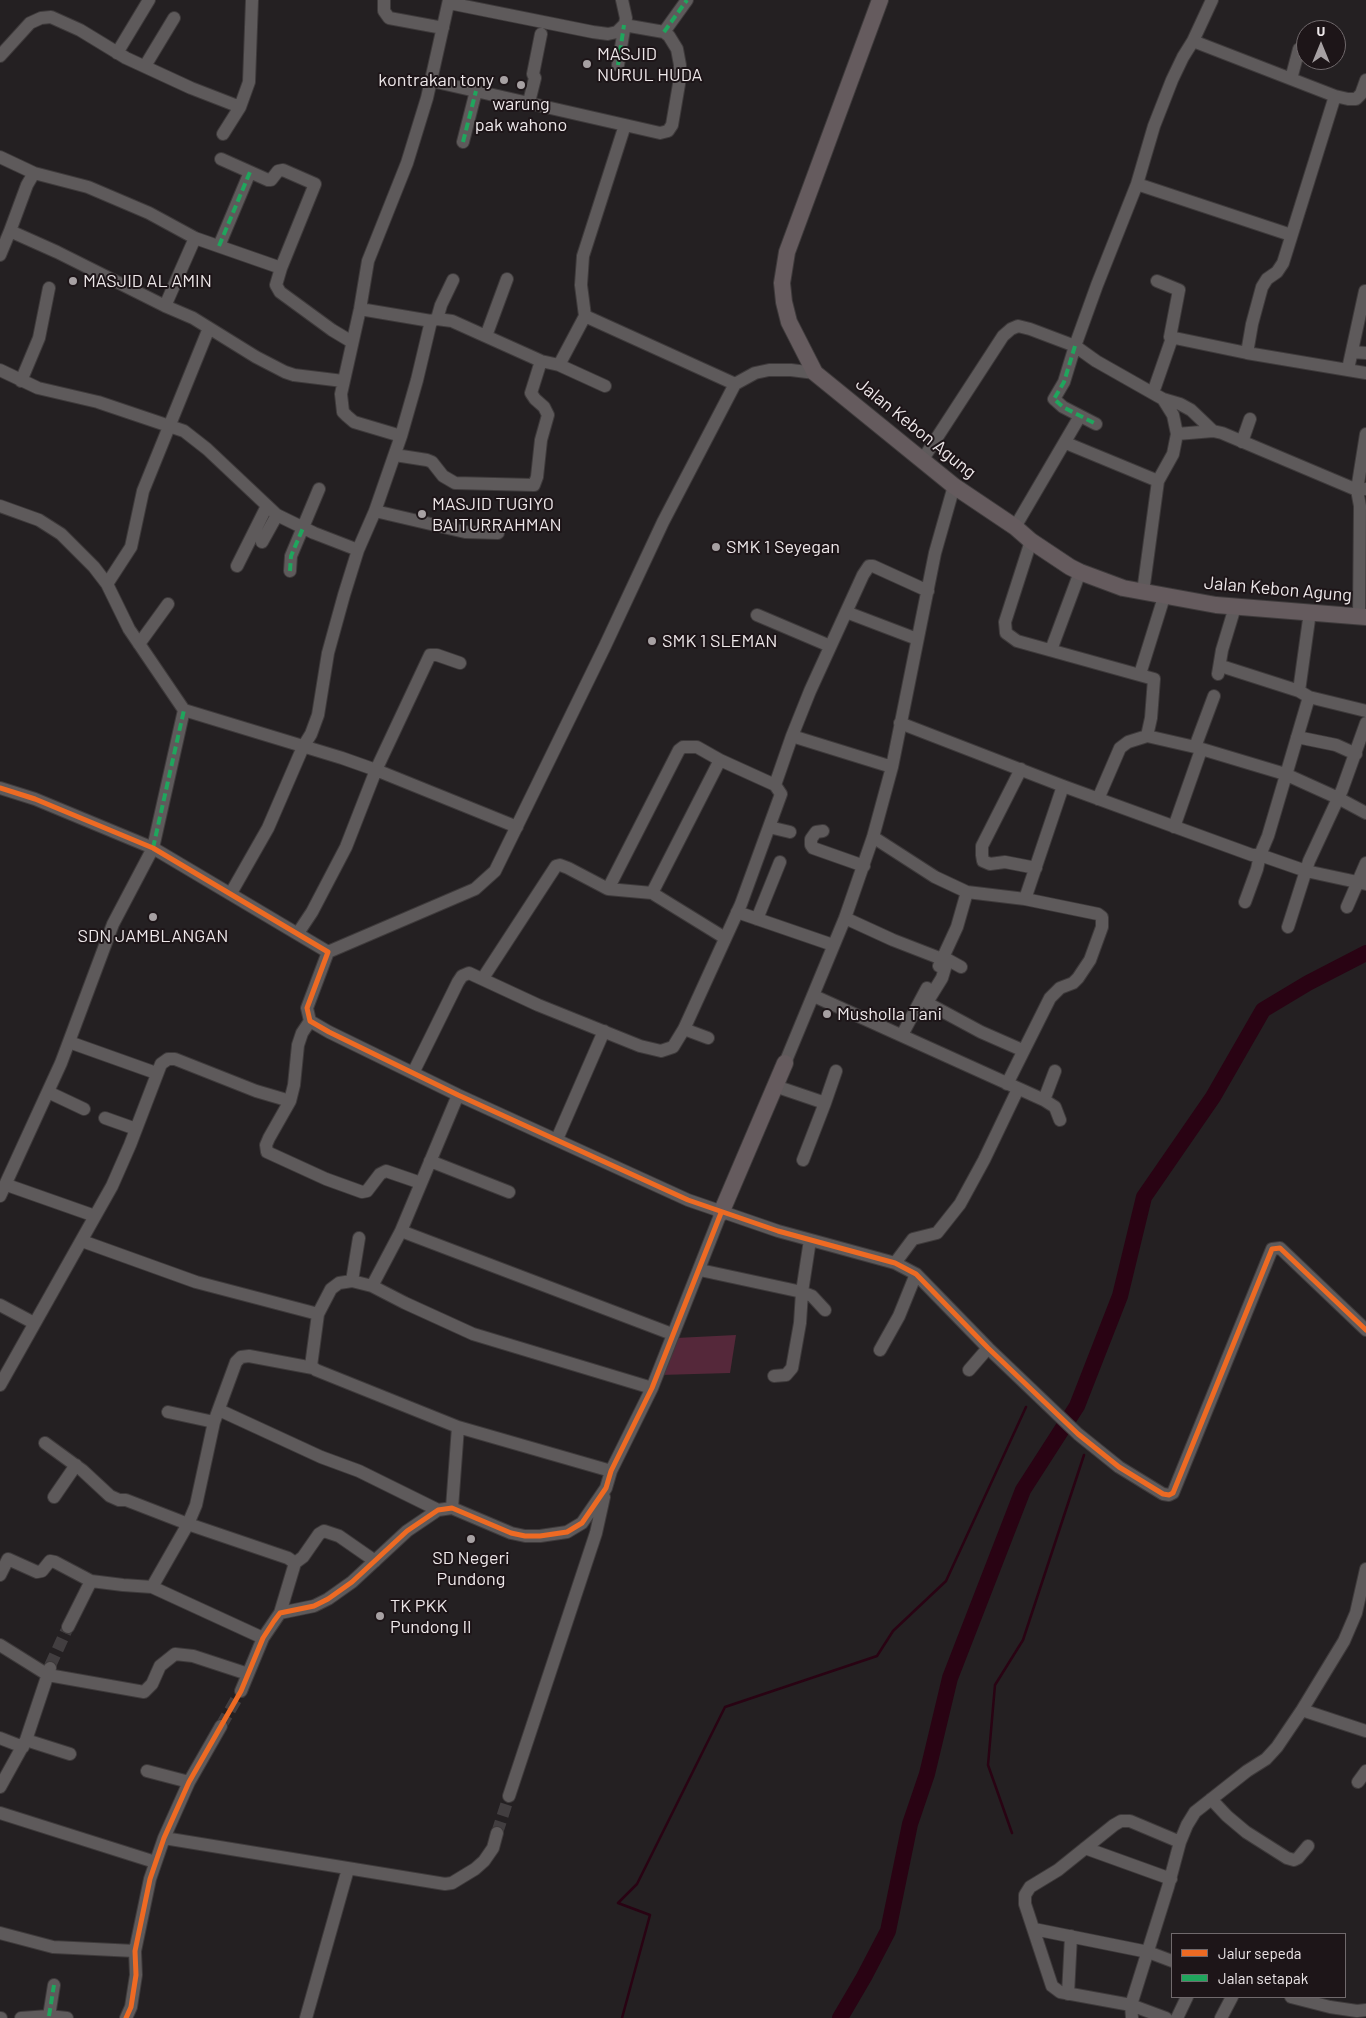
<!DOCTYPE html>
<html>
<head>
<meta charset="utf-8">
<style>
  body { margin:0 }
  #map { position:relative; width:1366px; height:2018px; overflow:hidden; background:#242022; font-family:Barlow,sans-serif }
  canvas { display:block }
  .legend { position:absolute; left:1171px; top:1933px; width:175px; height:65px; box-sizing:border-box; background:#1d1518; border:1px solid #70696c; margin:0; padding:6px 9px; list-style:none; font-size:15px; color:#ede7e9 }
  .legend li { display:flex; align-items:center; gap:10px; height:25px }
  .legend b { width:25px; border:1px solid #70696c }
  .north { position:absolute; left:1296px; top:20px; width:50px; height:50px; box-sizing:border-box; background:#1d1518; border:1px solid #70696c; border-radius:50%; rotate:0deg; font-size:14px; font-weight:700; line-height:20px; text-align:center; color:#ede7e9 }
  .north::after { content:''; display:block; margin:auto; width:18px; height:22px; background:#a7a1a3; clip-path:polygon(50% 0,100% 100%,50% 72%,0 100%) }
</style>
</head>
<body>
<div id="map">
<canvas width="1366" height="2018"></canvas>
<ul class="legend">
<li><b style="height:6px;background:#ed6a23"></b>Jalur sepeda</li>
<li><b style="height:6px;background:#20a55d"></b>Jalan setapak</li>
</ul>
<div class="north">U</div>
</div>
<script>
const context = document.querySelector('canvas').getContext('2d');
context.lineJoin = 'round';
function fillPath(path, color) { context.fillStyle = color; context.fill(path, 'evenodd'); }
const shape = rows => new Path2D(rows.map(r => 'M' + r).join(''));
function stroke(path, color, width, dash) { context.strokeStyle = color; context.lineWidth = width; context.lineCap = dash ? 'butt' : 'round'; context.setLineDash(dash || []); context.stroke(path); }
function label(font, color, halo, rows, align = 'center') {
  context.font = font + ' Barlow,sans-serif'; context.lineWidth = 4; context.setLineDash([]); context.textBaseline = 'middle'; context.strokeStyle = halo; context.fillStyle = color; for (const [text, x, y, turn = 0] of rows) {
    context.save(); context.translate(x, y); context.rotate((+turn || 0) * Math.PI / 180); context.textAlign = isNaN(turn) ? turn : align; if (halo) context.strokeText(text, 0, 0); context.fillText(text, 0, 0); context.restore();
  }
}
fillPath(shape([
  [736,1335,730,1373,660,1375,676,1338]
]), '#55283a');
stroke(shape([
  [1012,1833,988,1765,995,1685,1023,1640,1084,1455],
  [622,2018,650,1915,618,1903,637,1884,725,1707,877,1656,893,1631,946,1581,1026,1407]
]), '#290313', 2.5);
stroke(shape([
  [840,2018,864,1977,888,1931,910,1824,927,1774,950,1678,1023,1490,1077,1406,1120,1296,1144,1197,1213,1097,1263,1010,1308,983,1366,953]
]), '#290313', 16);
stroke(shape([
  [50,1666,68,1627],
  [221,1726,241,1691],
  [497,1833,509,1796]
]), '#423e40', 12, [12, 6]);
const minor = shape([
  [384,0,384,11,389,18,443,28],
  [449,3,593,32,608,34,617,32,624,25],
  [664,32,687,0],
  [1193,41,1335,96],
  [117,53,149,0],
  [0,56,30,23,41,18,51,17,80,30,126,58,191,88,240,107,249,82,252,0],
  [618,65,626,18,622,0],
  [145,66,174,18],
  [1291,79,1299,49],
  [1366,80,1361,94,1356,99,1348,99,1335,96,1283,263,1277,272,1267,279,1262,287,1252,324,1247,353,1366,373],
  [432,81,625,125],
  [529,102,535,78,533,74,541,34],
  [223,134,240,107],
  [463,142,476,91],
  [0,157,34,173],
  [1137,184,1291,235],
  [10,231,27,185,34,173,88,187,149,213,195,238,281,268,315,184,283,170,278,171,271,180,268,180,221,159],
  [219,246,250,172],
  [0,255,10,231,57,252,165,306,193,318,256,357,285,372,294,375,343,381],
  [281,268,276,285,280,292,332,330,352,342],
  [1157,281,1179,290,1170,337,1247,353],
  [165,306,195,238],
  [360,309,431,321],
  [585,316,581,285,583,256,625,125,660,133,668,131,672,125,679,84,680,65,677,49,669,36,664,32,624,25],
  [437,319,441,305,453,280],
  [486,336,507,279],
  [1352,352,1366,353],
  [559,365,605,386],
  [1348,369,1365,291],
  [0,370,38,388,98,402,184,431,207,449,277,515,314,533,358,550],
  [21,381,39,338,49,288],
  [1155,387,1172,338],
  [1163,399,1180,404,1191,410,1213,431],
  [1096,424,1063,407,1054,399,1064,382,1075,346,1096,361,1163,399,1173,415,1177,434,1213,431,1222,433,1357,490,1366,489],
  [401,436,417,380,431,321,437,319,452,321,541,361,559,365,585,316,735,384],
  [1242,442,1250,419],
  [1066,443,1158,481],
  [395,455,427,460,432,462,443,476,455,483,534,485,537,477,541,440,548,415,544,407,535,399,531,393,541,361],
  [923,459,1003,336,1011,329,1018,326,1030,329,1075,346,1097,285,1137,184,1154,126,1172,80,1183,57,1193,41,1212,0],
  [0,506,39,520,61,534,94,567,107,584,129,629,184,710,342,758,376,770,346,847,312,912,298,933],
  [375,511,465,532,498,533],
  [1015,527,1080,416],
  [1031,541,1005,622,1006,633,1017,641,1154,679,1151,718,1147,736],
  [262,542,277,515],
  [237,566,267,506],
  [290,571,291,556,319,489],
  [107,584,131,547,143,491,209,328],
  [1143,592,1158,481,1173,454,1177,434],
  [846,612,917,639],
  [757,615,830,646],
  [1359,616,1360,506,1357,490,1366,434],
  [139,644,168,604],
  [1051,650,1080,572],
  [460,663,437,655,430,655,376,770,517,827],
  [1221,666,1299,691],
  [1140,674,1164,597],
  [1218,674,1222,650,1235,607],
  [1309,697,1366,711],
  [900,723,1063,786,1252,855,1260,855,1268,836,1309,697,1299,691,1310,612],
  [792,736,892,767],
  [1297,737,1336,745,1356,754],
  [1195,747,1214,696],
  [1021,769,982,846,982,855,983,861,990,864,1005,862,1036,868],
  [0,788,35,799,153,848,328,952,307,1008,310,1021,329,1032,458,1095,688,1200,778,1231,895,1263,916,1274,988,1348,1078,1434,1119,1467,1163,1494,1169,1495,1173,1493,1272,1249,1280,1248,1366,1330],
  [1098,799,1120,748,1128,742,1147,736,1195,747,1285,774,1338,798,1366,813],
  [769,827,790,832],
  [1174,827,1201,750],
  [823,831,816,832,811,839,811,845,813,848,864,866],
  [873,837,935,877,967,892,1025,899,1098,914,1102,917,1102,927,1090,960,1078,978,1073,983,1060,988,1050,998,1007,1084],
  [608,889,652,893,725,938],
  [231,893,268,828,303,747,311,734,318,715,328,653,344,595,358,550,375,511,401,436,354,422,347,416,343,412,341,394,360,309,368,261,407,163,427,98,449,0],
  [652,893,720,760],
  [1025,899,1063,786],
  [1245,902,1257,869,1260,855,1306,871,1366,884],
  [1347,907,1366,863],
  [737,912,833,945],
  [845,918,893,940,942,959,945,968,942,978,929,999,929,1004,981,1032,1022,1050],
  [757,919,780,862],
  [1288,927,1309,861,1342,790,1366,723],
  [328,952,475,889,495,871,605,646,663,522,735,384,755,373,769,370,791,370,815,373],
  [943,957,961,967],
  [939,966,957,927,967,892],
  [483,978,556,866,560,865,568,868,608,889,679,750,683,747,697,747,720,760,775,785],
  [814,996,1044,1100,1055,1107,1060,1120],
  [684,1029,708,1038],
  [902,1035,927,988],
  [69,1042,156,1073],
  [785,1063,845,918,873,837,892,767,935,553,954,486],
  [413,1073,458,982,462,976,469,973,538,1005,640,1046,661,1051,673,1047,684,1029,741,904,781,794,775,785,792,736,810,691,863,575,869,566,873,566,928,591],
  [775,1086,825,1103,836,1071],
  [48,1092,84,1109],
  [1044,1100,1055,1071],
  [290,1101,269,1138,266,1145,267,1152,326,1179,362,1192,367,1191,380,1174,386,1171,421,1183],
  [105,1118,136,1129],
  [557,1139,604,1031],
  [803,1160,825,1103],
  [430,1161,509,1192],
  [7,1185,95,1216],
  [0,1196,61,1063,113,924,153,848,184,710],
  [401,1231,672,1334],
  [82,1241,196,1282,318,1314],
  [895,1263,913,1239,937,1233,960,1204,984,1160,1018,1089],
  [700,1270,802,1292,812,1296,825,1310],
  [352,1281,359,1238],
  [372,1286,401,1231,458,1095],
  [0,1305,34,1323],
  [880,1350,899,1316,916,1274],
  [969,1370,988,1348],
  [774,1376,786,1375,792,1368,800,1323,802,1292,810,1240],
  [0,1385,112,1186,130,1145,161,1064,168,1059,175,1059,256,1091,290,1101,294,1085,298,1045,302,1033,310,1021],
  [219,1410,321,1457,359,1471,438,1510],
  [168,1412,214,1422],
  [458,1427,611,1471],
  [45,1443,82,1470,110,1496,119,1500,126,1500,188,1524,288,1558,295,1563],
  [54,1497,76,1465],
  [452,1508,458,1427,316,1370,311,1366,318,1314,331,1289,339,1283,352,1281,372,1286,405,1303,473,1334,652,1388],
  [0,1575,8,1559,37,1572,42,1571,50,1561,55,1562,91,1581,123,1585,152,1587,263,1638],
  [152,1587,188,1524,196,1505,214,1422,236,1362,241,1357,249,1356,313,1368],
  [280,1613,295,1563,303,1557,319,1534,324,1531,339,1536,375,1561],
  [68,1627,91,1581],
  [0,1645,48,1675,144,1692,152,1684,160,1666,175,1654,193,1656,248,1674],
  [241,1691,263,1638,280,1613,314,1606,328,1599,352,1582,407,1531,438,1510,452,1508,511,1533,525,1536,540,1536,567,1532,582,1523,606,1488,611,1471,652,1388,721,1213],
  [1302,1710,1366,1731],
  [0,1738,23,1747],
  [26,1740,70,1754],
  [147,1771,189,1782],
  [1358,1782,1366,1771],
  [0,1787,26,1740,50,1668],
  [509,1796,596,1533,604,1497],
  [1211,1799,1227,1816,1246,1832,1287,1858,1294,1860,1298,1858,1308,1846],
  [0,1813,155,1862],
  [164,1838,445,1884,452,1883,475,1869,484,1861,493,1848,497,1833],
  [1085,1848,1171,1879],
  [1034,1929,1148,1952,1172,1961],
  [0,1933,53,1947,135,1951],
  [1068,1994,1071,1936],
  [1291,1997,1330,2007,1357,2011,1366,2010],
  [49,2016,54,1985],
  [0,2018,1,2018],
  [21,2018,49,2016,67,2018],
  [126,2018,131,2007,136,1975,135,1951,150,1879,164,1838,189,1782,221,1726],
  [306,2018,348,1869],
  [1132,2018,1131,2005,1168,1887,1180,1842,1187,1825,1195,1812,1247,1771,1266,1759,1277,1747,1302,1710,1344,1641,1356,1613,1366,1569],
  [1166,2018,1131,2005,1060,1992,1052,1986,1025,1904,1025,1895,1030,1887,1058,1870,1114,1825,1121,1821,1130,1821,1180,1842],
  [1177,2018,1187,1997],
  [1221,2018,1232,1997]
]);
const major = shape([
  [880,0,787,252,782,283,784,302,789,322,815,373,954,486,1015,527,1031,541,1070,567,1080,572,1123,588,1216,605,1366,617],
  [721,1213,785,1063]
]);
stroke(minor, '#3e3a3b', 14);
stroke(major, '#3e3a3b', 18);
stroke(minor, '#5e5a5b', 12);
stroke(major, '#655b5e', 16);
stroke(shape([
  [664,32,687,0],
  [618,65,624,25],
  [463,142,476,91],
  [219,246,250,172],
  [1075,346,1064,382,1054,399,1063,407,1096,424],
  [290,571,291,556,303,528],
  [153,848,184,710],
  [49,2016,54,1985]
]), '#20a55d', 4, [8, 4]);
stroke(shape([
  [0,788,35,799,153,848,328,952,307,1008,310,1021,329,1032,458,1095,688,1200,778,1231,895,1263,916,1274,988,1348,1078,1434,1119,1467,1163,1494,1169,1495,1173,1493,1272,1249,1280,1248,1366,1330],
  [126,2018,131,2007,136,1975,135,1951,150,1879,164,1838,189,1782,241,1691,263,1638,274,1621,280,1613,314,1606,328,1599,352,1582,407,1531,438,1510,452,1508,511,1533,525,1536,540,1536,567,1532,582,1523,606,1488,611,1471,652,1388,721,1213]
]), '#ed6a23', 5);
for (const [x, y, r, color] of [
  [587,64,5,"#a7a1a3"],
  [504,80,5,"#a7a1a3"],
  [521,85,5,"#a7a1a3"],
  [73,281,5,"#a7a1a3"],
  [422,514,5,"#a7a1a3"],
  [716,547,5,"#a7a1a3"],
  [652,641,5,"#a7a1a3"],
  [153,917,5,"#a7a1a3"],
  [827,1014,5,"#a7a1a3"],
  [471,1539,5,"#a7a1a3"],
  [380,1616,5,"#a7a1a3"]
]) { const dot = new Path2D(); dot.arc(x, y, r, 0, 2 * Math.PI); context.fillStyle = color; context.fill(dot); stroke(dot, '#1d1518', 2); }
label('18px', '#ede7e9', '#1d1518', [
  ["MASJID",597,54],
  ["NURUL HUDA",597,75],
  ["kontrakan tony",494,80,"right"],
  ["warung",521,104,"center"],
  ["pak wahono",521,125,"center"],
  ["MASJID AL AMIN",83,281],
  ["MASJID TUGIYO",432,504],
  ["BAITURRAHMAN",432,525],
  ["SMK 1 Seyegan",726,547],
  ["SMK 1 SLEMAN",662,641],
  ["SDN JAMBLANGAN",153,936,"center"],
  ["Musholla Tani",837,1014],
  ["SD Negeri",471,1558,"center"],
  ["Pundong",471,1579,"center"],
  ["TK PKK",390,1606],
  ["Pundong II",390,1627]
], 'left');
label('18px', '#ede7e9', '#1d1518', [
  ["Jalan Kebon Agung",916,428,39],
  ["Jalan Kebon Agung",1278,589,5]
]);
</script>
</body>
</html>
